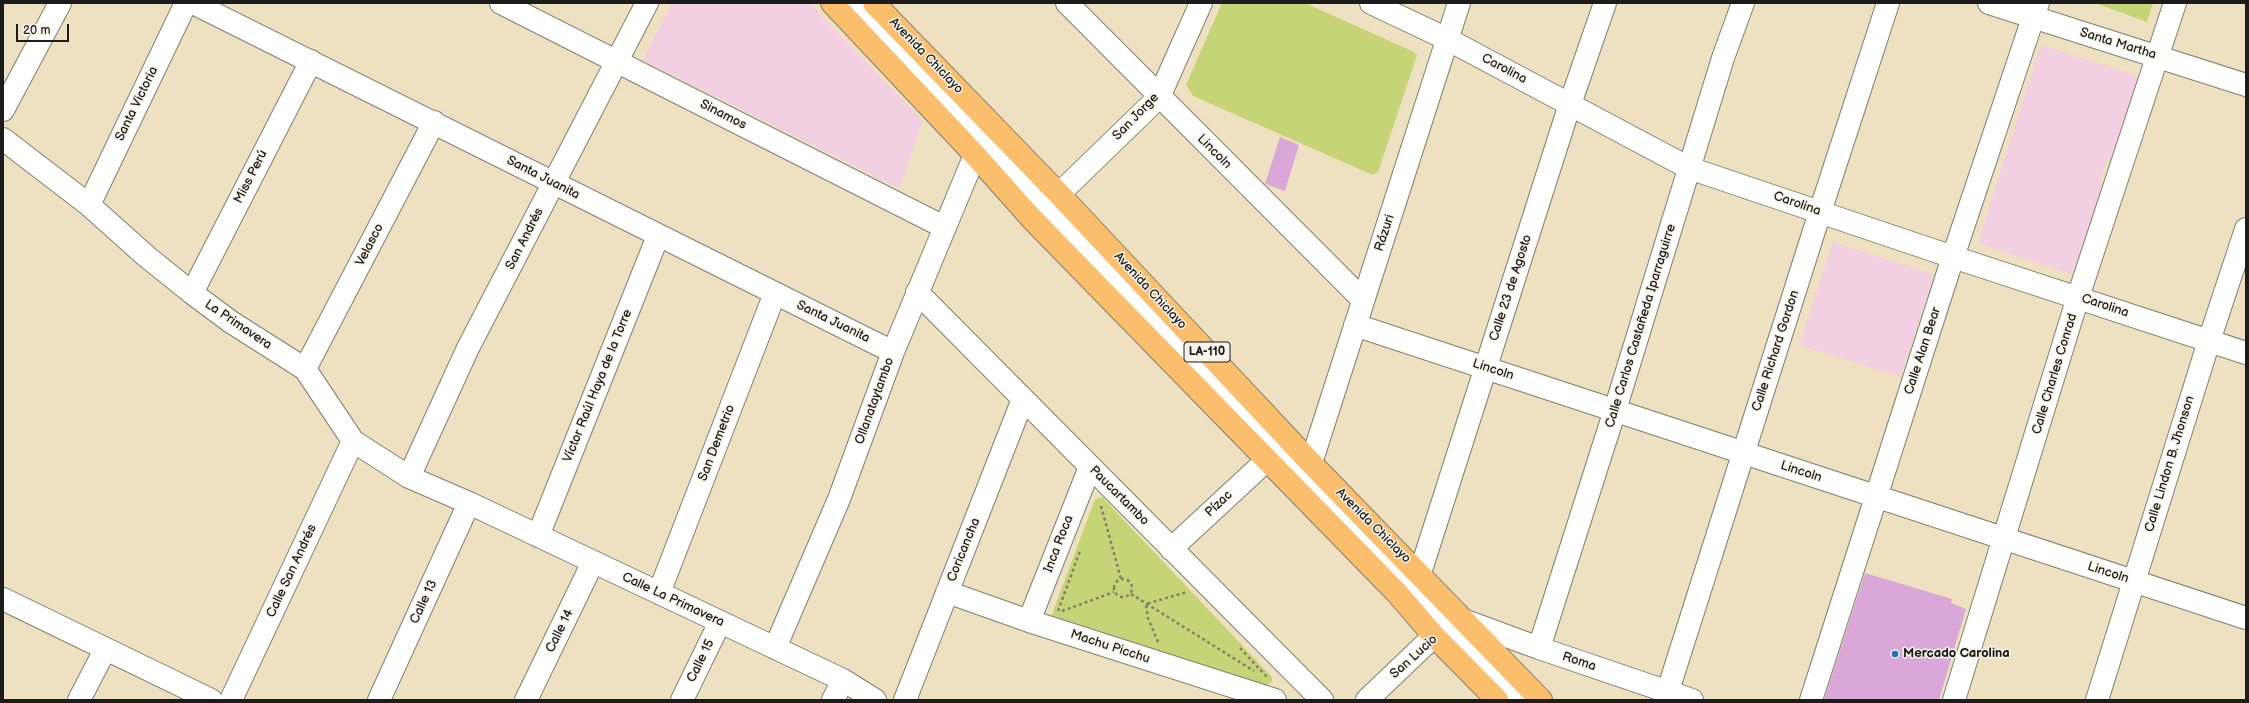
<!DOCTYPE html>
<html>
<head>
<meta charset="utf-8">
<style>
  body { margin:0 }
  #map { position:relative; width:2249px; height:703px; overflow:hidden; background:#eee1c2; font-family:"Balsamiq Sans",sans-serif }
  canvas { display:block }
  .frame { position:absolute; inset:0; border:4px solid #1c1c1c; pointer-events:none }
  .scale { position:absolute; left:16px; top:24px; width:53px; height:18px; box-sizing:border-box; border:2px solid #1c1c1c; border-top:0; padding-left:5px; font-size:12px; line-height:14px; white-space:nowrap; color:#1c1c1c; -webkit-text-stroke:3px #f7f3e8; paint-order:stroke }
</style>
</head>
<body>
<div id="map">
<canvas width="2249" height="703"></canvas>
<div class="frame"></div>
<div class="scale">20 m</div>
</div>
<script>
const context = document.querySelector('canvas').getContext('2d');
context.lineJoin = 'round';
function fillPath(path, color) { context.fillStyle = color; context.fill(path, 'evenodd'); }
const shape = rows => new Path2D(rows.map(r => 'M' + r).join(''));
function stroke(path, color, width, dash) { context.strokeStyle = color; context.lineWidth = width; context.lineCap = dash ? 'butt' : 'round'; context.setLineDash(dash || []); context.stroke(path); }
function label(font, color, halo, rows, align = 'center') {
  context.font = font + ' "Balsamiq Sans",sans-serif'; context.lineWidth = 3; context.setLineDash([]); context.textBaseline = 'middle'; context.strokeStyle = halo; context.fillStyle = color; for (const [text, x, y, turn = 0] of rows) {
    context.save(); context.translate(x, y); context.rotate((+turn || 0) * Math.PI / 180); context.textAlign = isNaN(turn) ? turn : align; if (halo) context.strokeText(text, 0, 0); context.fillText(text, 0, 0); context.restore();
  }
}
fillPath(shape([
  [672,3,809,3,923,121,899,188,643,60],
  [2045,46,2134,75,2138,81,2114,157,2107,160,2100,182,2104,188,2077,272,2072,274,1982,245,1979,239,2039,50],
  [1833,242,1934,275,1900,377,1799,345]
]), '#f2cfe1');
fillPath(shape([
  [1222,3,1305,3,1414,52,1417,55,1378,172,1373,175,1193,96,1186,85],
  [2095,3,2153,3,2147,22],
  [1102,497,1272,677,1272,682,1266,686,1051,617,1095,499]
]), '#c5d476');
fillPath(shape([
  [1280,137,1299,145,1285,191,1265,184],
  [1865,573,1952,599,1951,603,1966,609,1939,700,1824,700]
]), '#d9a8d8');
const minor = shape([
  [193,3,893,352],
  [501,3,944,227],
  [856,3,1521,700],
  [1067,3,1363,300],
  [1371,3,1447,39,1689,168,1953,257,2246,353],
  [1989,3,2246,85],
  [3,110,60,3],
  [3,139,89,205,146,256,192,293,231,322,305,369,353,441,409,477,469,503,843,680,875,700],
  [1059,194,1159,97,1201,3],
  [89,205,186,3],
  [917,292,1322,700],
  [192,293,311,61],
  [1355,325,2246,618],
  [305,369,434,122],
  [1311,463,1459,3],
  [409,477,468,348,647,3],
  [538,536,658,236],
  [1171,549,1267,460],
  [1420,573,1570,104,1605,3],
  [947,592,1029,621,1275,700],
  [659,593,775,293],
  [3,599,211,700],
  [1029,621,1090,467],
  [775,648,839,499,893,352,975,155],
  [1539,648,1615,410,1723,58,1743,3],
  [79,700,105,650],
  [231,700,353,441],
  [379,700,469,503],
  [526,700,593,562],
  [682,700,720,622],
  [833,700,843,680],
  [905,700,1023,399],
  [1367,700,1434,636,1466,621,1539,648,1692,700],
  [1665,700,1820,212,1888,3],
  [1811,700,1953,257,2038,3],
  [1954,700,2078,297,2175,3],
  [2097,700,2209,341,2246,229]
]);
const major = shape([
  [832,3,975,155,1032,219,1396,592,1434,636,1497,700],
  [874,3,1059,194,1311,463,1541,700]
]);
stroke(minor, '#857e6f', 24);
stroke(major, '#857e6f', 24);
stroke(shape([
  [1101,506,1121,579],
  '1114 588a9 9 0 1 1 18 0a9 9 0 1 1-18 0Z',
  [1131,594,1254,671],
  [1058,611,1080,551],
  [1062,611,1114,592],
  [1158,642,1148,618,1146,604,1187,592],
  [1240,648,1267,677]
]), '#857e6f', 2.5, [3, 3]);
stroke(minor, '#fff', 22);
stroke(major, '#fabe6d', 22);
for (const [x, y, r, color] of [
  [1895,654,4,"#1f6fb2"]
]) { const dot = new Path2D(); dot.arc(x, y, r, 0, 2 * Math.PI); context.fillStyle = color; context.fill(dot); stroke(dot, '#f7f3e8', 1.5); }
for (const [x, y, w] of [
  [1207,352,46]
]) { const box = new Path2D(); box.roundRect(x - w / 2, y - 10, w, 20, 3); context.fillStyle = '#f7f3e8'; context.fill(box); stroke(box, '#1c1c1c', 1); }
label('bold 12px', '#1c1c1c', null, [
  ["LA-110",1207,352]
]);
label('13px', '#1c1c1c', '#f7f3e8', [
  ["Santa Martha",2118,44,17],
  ["Avenida Chiclayo",926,56,46],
  ["Carolina",1504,69,28],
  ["Santa Victoria",137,104,-64],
  ["Sinamos",723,115,27],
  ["San Jorge",1136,117,-46],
  ["Lincoln",1214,152,45],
  ["Miss Perú",251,177,-63],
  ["Santa Juanita",543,178,27],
  ["Carolina",1797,204,19],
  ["Rázuri",1385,233,-72],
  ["San Andrés",525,239,-63],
  ["Velasco",370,245,-63],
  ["Calle 23 de Agosto",1511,288,-72],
  ["Avenida Chiclayo",1150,291,47],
  ["Carolina",2105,306,18],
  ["Santa Juanita",833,322,26],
  ["La Primavera",238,325,34],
  ["Calle Carlos Castañeda Iparraguirre",1641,326,-73],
  ["Calle Richard Gordon",1776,351,-72],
  ["Calle Alan Bear",1923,351,-72],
  ["Lincoln",1493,370,18],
  ["Calle Charles Conrad",2055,374,-73],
  ["Víctor Raúl Haya de la Torre",598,386,-68],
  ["Ollanataytambo",875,401,-70],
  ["San Demetrio",717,443,-69],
  ["Calle Lindon B. Jhonson",2170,464,-73],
  ["Lincoln",1801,472,18],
  ["Paucartambo",1119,496,45],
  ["Pízac",1219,504,-43],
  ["Avenida Chiclayo",1373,526,45],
  ["Inca Roca",1059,544,-69],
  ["Coricancha",964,550,-68],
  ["Calle San Andrés",292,571,-65],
  ["Lincoln",2108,573,18],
  ["Calle La Primavera",673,600,25],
  ["Calle 13",424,602,-65],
  ["Calle 14",560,631,-64],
  ["Machu Picchu",1110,647,18],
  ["San Lucio",1414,657,-42],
  ["Calle 15",701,661,-64],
  ["Roma",1579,662,18]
]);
label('bold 13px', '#1c1c1c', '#f7f3e8', [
  ["Mercado Carolina",1903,654]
], 'left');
</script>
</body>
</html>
